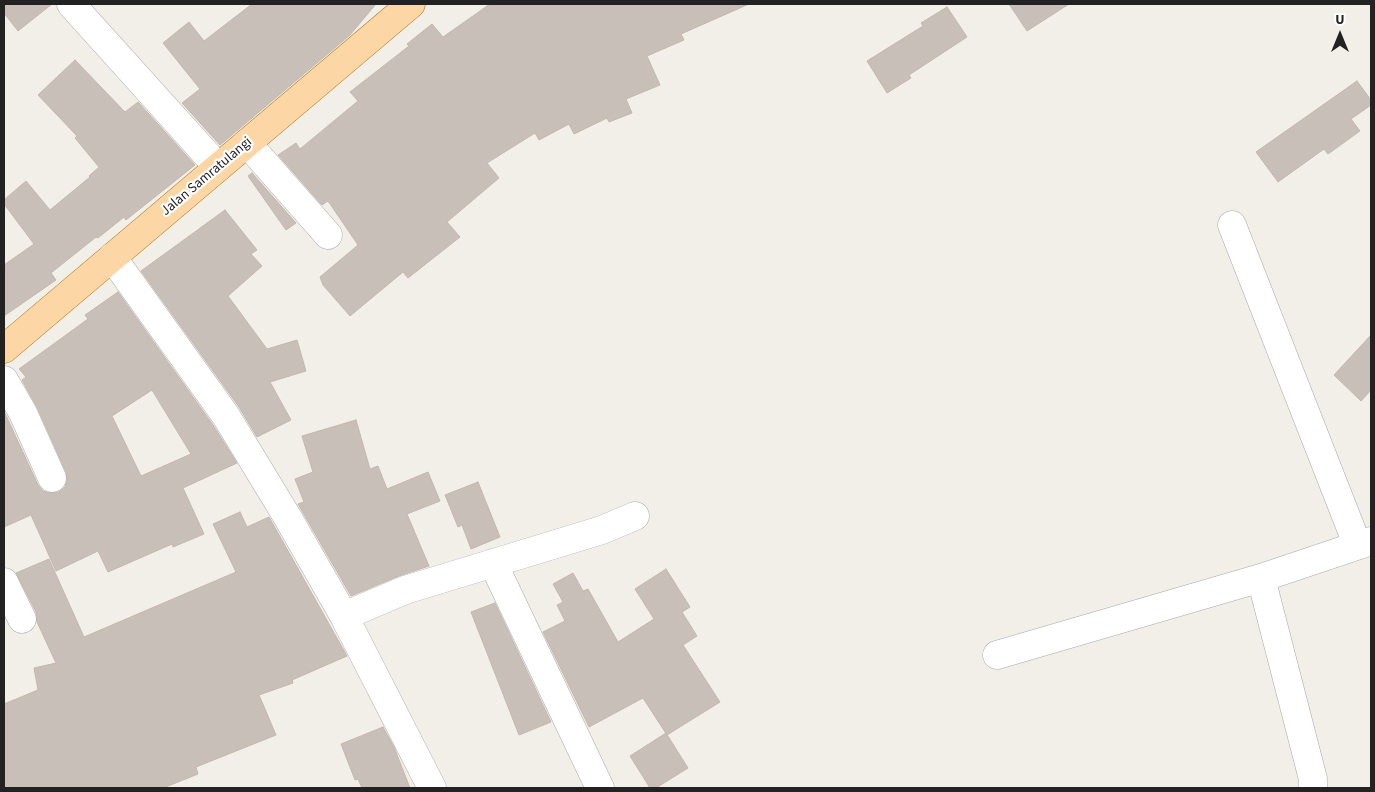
<!DOCTYPE html>
<html>
<head>
<meta charset="utf-8">
<style>
  body { margin:0 }
  #map { position:relative; width:1375px; height:792px; overflow:hidden; background:#f2efe9; font-family:"Source Sans 3",sans-serif }
  canvas { display:block }
  .frame { position:absolute; inset:0; border:5px solid #222; pointer-events:none }
  .north { position:absolute; left:1315px; top:10px; width:50px; height:50px; -webkit-text-stroke:4px #fff; paint-order:stroke; rotate:0deg; font-size:14px; font-weight:700; line-height:20px; text-align:center; color:#222 }
  .north::after { content:''; display:block; margin:auto; width:18px; height:22px; background:#222; clip-path:polygon(50% 0,100% 100%,50% 72%,0 100%) }
</style>
</head>
<body>
<div id="map">
<canvas width="1375" height="792"></canvas>
<div class="frame"></div>
<div class="north">U</div>
</div>
<script>
const context = document.querySelector('canvas').getContext('2d');
context.lineJoin = 'round';
function fillPath(path, color) { context.fillStyle = color; context.fill(path, 'evenodd'); }
const shape = rows => new Path2D(rows.map(r => 'M' + r).join(''));
function stroke(path, color, width, dash) { context.strokeStyle = color; context.lineWidth = width; context.lineCap = dash ? 'butt' : 'round'; context.setLineDash(dash || []); context.stroke(path); }
function label(font, color, halo, rows, align = 'center') {
  context.font = font + ' "Source Sans 3",sans-serif'; context.lineWidth = 4.5; context.setLineDash([]); context.textBaseline = 'middle'; context.strokeStyle = halo; context.fillStyle = color; for (const [text, x, y, turn = 0] of rows) {
    context.save(); context.translate(x, y); context.rotate((+turn || 0) * Math.PI / 180); context.textAlign = isNaN(turn) ? turn : align; if (halo) context.strokeText(text, 0, 0); context.fillText(text, 0, 0); context.restore();
  }
}
const building = shape([
  [4,4,52,4,18,31,4,13,4,4],
  [252,4,376,4,350,35,220,145,182,103,200,89,163,43,189,22,204,41,252,4],
  [490,4,749,4,681,34,684,40,647,56,660,85,626,99,632,113,609,122,607,118,574,134,569,124,539,140,535,133,487,163,499,178,447,222,460,237,408,278,403,272,350,316,323,285,320,277,358,245,328,201,322,205,278,155,296,143,300,149,358,101,350,92,409,46,407,44,432,24,443,37,490,4],
  [1009,4,1069,4,1027,31,1009,4],
  [947,7,967,37,909,75,911,78,887,93,867,61,923,26,921,23,947,7],
  [75,60,125,112,138,102,195,165,126,220,124,217,98,238,96,237,51,273,56,280,4,316,4,265,34,244,4,204,4,200,26,181,50,210,90,177,89,176,99,167,75,138,77,136,38,95,75,60],
  [1357,81,1371,100,1371,105,1351,119,1360,131,1328,154,1324,149,1278,182,1256,152,1357,81],
  [252,173,296,223,286,230,248,176,252,173],
  [225,210,257,250,251,254,262,266,228,296,267,349,297,340,306,371,270,382,291,420,257,437,239,407,141,271,225,210],
  [118,292,213,425,237,463,183,488,204,534,173,547,172,544,108,572,98,551,56,571,31,515,4,527,4,411,38,485,43,491,50,493,59,492,65,487,67,480,66,472,37,407,22,380,26,377,19,369,88,319,85,315,118,292],
  [152,390,191,454,141,476,112,416,152,390],
  [1371,335,1371,390,1361,401,1334,375,1371,335],
  [356,420,370,469,378,466,387,489,428,472,440,501,407,514,429,566,399,576,351,596,298,504,304,502,295,479,313,472,302,436,356,420],
  [478,482,500,537,471,549,462,525,458,527,445,495,478,482],
  [240,512,247,527,269,517,347,656,292,680,293,683,259,695,276,735,196,767,198,774,163,788,4,788,4,704,38,690,34,668,56,663,37,622,36,612,16,573,49,559,84,637,236,572,213,524,240,512],
  [666,569,690,607,682,612,697,636,683,645,720,702,667,735,643,698,589,727,543,632,565,621,557,605,563,602,553,584,573,573,583,591,588,589,618,642,654,619,635,589,666,569],
  [495,603,551,722,519,735,471,612,495,603],
  [383,727,394,747,410,788,362,788,358,779,355,780,341,744,383,727],
  [666,733,688,768,656,788,650,788,630,756,666,733]
]);
fillPath(building, '#c7bfb8');
stroke(building, '#c4b6ab', 1);
const minor = shape([
  [71,4,218,167],
  [247,143,328,235],
  [1232,225,1357,544],
  [112,257,226,416,288,518,344,616,432,788],
  [4,380,23,413,52,478],
  [493,563,600,788],
  [1261,578,1313,779,1313,788],
  [4,582,22,619],
  [344,616,405,590,602,530,635,516],
  [997,655,1261,578,1371,541]
]);
const major = shape([
  [4,349,411,4]
]);
stroke(minor, '#a9a9a9', 29);
stroke(major, '#a06b00', 29);
stroke(minor, '#fff', 28);
stroke(major, '#fcd6a4', 28);
label('14px', '#222', '#fff', [
  ["Jalan Samratulangi",207,177,-40]
]);
</script>
</body>
</html>
